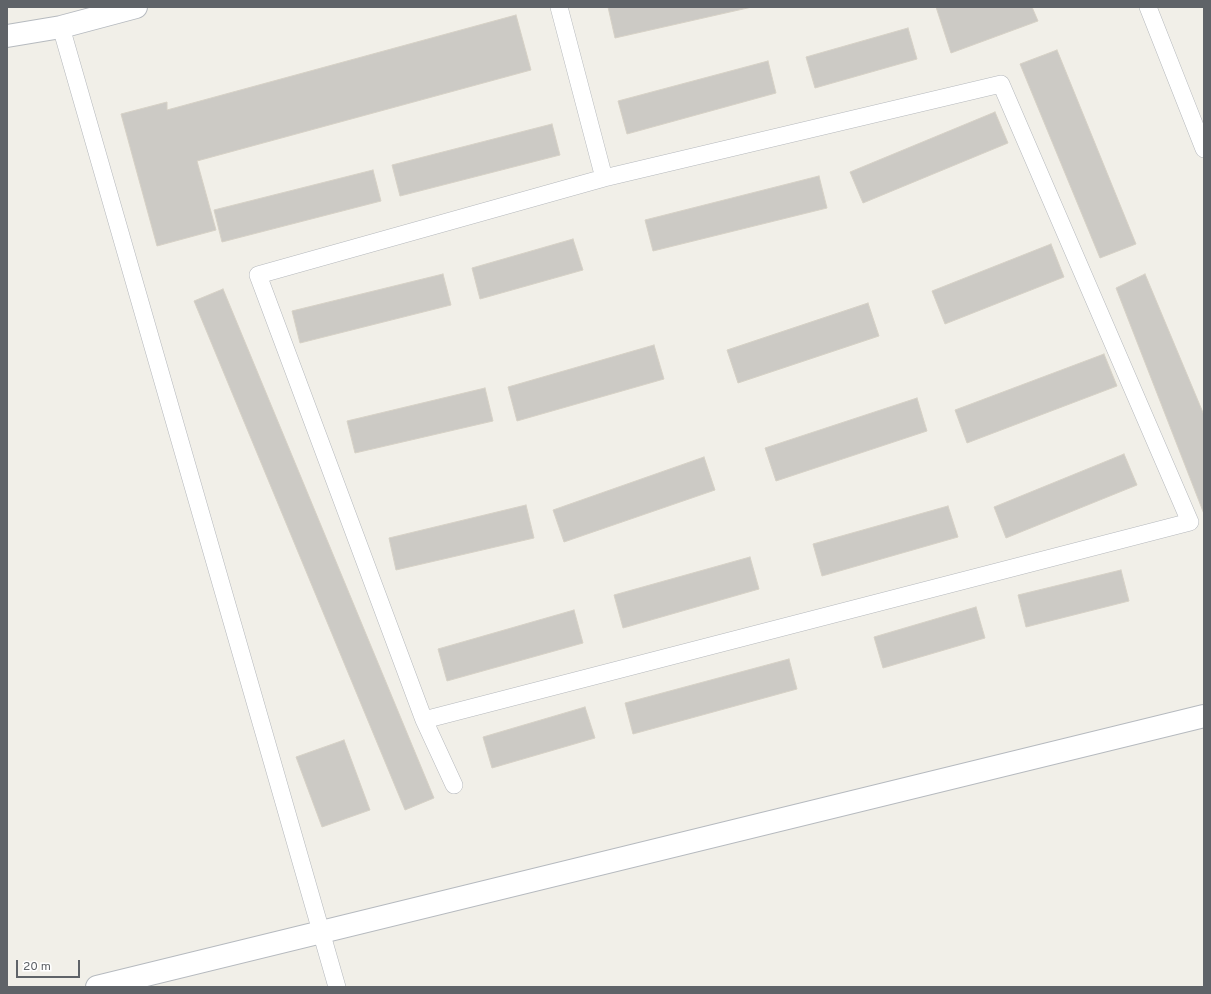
<!DOCTYPE html>
<html>
<head>
<meta charset="utf-8">
<style>
  body { margin:0 }
  #map { position:relative; width:1211px; height:994px; overflow:hidden; background:#f1efe8; font-family:Overpass,sans-serif }
  canvas { display:block }
  .frame { position:absolute; inset:0; border:8px solid #5f6368; pointer-events:none }
  .scale { position:absolute; left:16px; top:960px; width:64px; height:18px; box-sizing:border-box; border:2px solid #5f6368; border-top:0; padding-left:5px; font-size:12px; line-height:14px; white-space:nowrap; color:#5f6368; -webkit-text-stroke:3px #fff; paint-order:stroke }
</style>
</head>
<body>
<div id="map">
<canvas width="1211" height="994"></canvas>
<div class="frame"></div>
<div class="scale">20 m</div>
</div>
<script>
const context = document.querySelector('canvas').getContext('2d');
context.lineJoin = 'round';
function fillPath(path, color) { context.fillStyle = color; context.fill(path, 'evenodd'); }
const shape = rows => new Path2D(rows.map(r => 'M' + r).join(''));
function stroke(path, color, width, dash) { context.strokeStyle = color; context.lineWidth = width; context.lineCap = dash ? 'butt' : 'round'; context.setLineDash(dash || []); context.stroke(path); }
const building = shape([
  [608,7,752,7,615,38,608,7],
  [936,7,1032,7,1038,21,951,53,936,7],
  [516,15,531,70,197,161,216,230,157,246,121,114,167,102,167,110,516,15],
  [908,28,917,59,815,88,806,57,908,28],
  [1057,50,1136,244,1100,258,1020,64,1057,50],
  [768,61,776,93,627,134,618,101,768,61],
  [995,112,1008,143,863,203,850,172,995,112],
  [552,124,560,155,400,196,392,165,552,124],
  [373,170,381,201,222,242,214,210,373,170],
  [819,176,827,208,653,251,645,220,819,176],
  [573,239,583,270,480,299,472,268,573,239],
  [1051,244,1064,277,945,324,932,291,1051,244],
  [443,274,451,305,300,343,292,311,443,274],
  [1145,274,1204,415,1204,514,1116,288,1145,274],
  [223,289,434,798,405,810,194,301,223,289],
  [868,303,879,336,738,383,727,350,868,303],
  [654,345,664,379,517,421,508,387,654,345],
  [1104,354,1117,386,967,443,955,410,1104,354],
  [485,388,493,421,355,453,347,421,485,388],
  [917,398,927,431,776,481,765,448,917,398],
  [1124,454,1137,485,1006,538,994,507,1124,454],
  [704,457,715,490,564,542,553,510,704,457],
  [526,505,534,538,396,570,389,538,526,505],
  [948,506,958,537,822,576,813,544,948,506],
  [750,557,759,589,623,628,614,595,750,557],
  [1121,570,1129,601,1026,627,1018,595,1121,570],
  [976,607,985,638,883,668,874,637,976,607],
  [574,610,583,643,447,681,438,649,574,610],
  [789,659,797,689,633,734,625,703,789,659],
  [585,707,595,738,492,768,483,737,585,707],
  [344,740,370,810,322,827,296,757,344,740]
]);
fillPath(building, '#cccac5');
stroke(building, '#d6d1c6', 1);
const street = shape([
  [559,7,604,178],
  [1148,7,1204,149],
  [61,27,337,987],
  [424,720,1190,522,1001,84,604,178,258,275,424,720,454,785]
]);
const secondary = shape([
  [7,36,61,27,136,7],
  [97,987,1204,716]
]);
stroke(street, '#b5b8bc', 18);
stroke(secondary, '#b6babf', 24);
stroke(street, '#fff', 17);
stroke(secondary, '#fff', 22);
</script>
</body>
</html>
